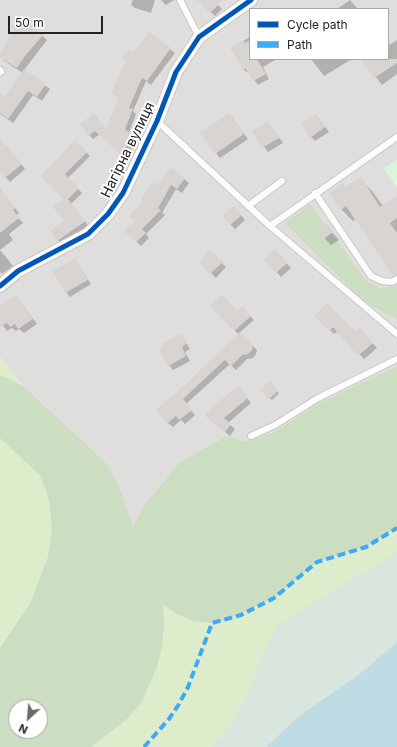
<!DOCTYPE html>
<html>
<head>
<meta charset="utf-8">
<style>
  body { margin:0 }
  #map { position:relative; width:397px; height:747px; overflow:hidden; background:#f0eeeb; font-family:Inter,sans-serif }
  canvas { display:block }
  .legend { position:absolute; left:249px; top:8px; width:140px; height:52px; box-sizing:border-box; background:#fff; border:1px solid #a7a7a7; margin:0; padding:5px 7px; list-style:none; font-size:12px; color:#222 }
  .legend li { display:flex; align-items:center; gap:8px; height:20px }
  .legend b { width:20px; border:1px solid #a7a7a7 }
  .north { position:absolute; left:8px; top:699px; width:40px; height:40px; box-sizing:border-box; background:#fff; border:1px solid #a7a7a7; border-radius:50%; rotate:206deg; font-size:11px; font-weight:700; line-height:16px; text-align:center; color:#222 }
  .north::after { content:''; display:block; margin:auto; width:14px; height:18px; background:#6a6968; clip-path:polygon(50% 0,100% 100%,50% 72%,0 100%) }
  .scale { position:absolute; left:8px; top:16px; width:95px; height:18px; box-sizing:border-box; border:2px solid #222; border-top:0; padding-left:5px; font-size:12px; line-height:14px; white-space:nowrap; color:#222; -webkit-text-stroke:3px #fff; paint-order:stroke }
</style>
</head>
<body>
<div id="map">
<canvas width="397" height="747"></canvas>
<ul class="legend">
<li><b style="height:5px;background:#0057b8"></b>Cycle path</li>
<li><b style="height:5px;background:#3fa9f5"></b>Path</li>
</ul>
<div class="north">N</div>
<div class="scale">50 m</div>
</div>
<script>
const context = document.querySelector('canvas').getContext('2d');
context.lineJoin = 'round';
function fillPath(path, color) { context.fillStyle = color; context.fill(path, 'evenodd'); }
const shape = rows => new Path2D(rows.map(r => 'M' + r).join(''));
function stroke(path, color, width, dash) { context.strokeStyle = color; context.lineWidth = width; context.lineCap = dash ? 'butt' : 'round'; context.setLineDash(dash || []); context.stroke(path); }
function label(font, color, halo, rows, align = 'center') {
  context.font = font + ' Inter,sans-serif'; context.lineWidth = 4; context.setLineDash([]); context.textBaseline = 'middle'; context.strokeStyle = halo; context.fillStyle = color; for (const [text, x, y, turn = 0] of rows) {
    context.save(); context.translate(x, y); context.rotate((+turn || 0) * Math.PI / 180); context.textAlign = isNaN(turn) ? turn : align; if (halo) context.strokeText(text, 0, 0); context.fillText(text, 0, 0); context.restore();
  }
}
fillPath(shape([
  [0,0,397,0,397,366,319,403,274,432,245,441,228,435,179,463,145,504,133,528,317,562,366,547,397,528,397,642,287,726,266,747,0,747],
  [250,9,388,9,388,59,250,59],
  [16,707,40,707,40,731,16,731]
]), '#dfdedc');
fillPath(shape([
  [0,356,24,387,7,378,0,376],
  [0,438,40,475,46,490,50,505,52,532,48,557,30,604,0,648],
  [397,528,397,642,357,676,299,716,266,747,91,747,128,718,157,667,162,646,164,626,162,604,177,614,274,598,317,562,366,547]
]), '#ddeccb');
fillPath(shape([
  [310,204,365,280,380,289,397,285,397,319,363,301,285,223],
  [397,366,397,528,366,547,317,562,274,598,227,620,212,623,193,621,177,614,163,604,164,626,162,646,157,667,141,703,128,718,91,747,0,747,0,648,30,604,48,557,52,532,50,505,46,490,40,475,0,438,0,376,7,378,24,387,105,462,117,481,133,527,145,504,179,463,228,435,245,441,274,432,319,403],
  [16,707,40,707,40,731,16,731]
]), '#cbdec1');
fillPath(shape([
  [397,552,397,642,357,676,299,716,266,747,212,747,226,732,246,699,269,641,278,624]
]), '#d9e6de');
fillPath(shape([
  [397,159,397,186,396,187,384,168]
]), '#daf5da');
fillPath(shape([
  [397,642,397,747,266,747,299,716,357,676]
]), '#bfdbe3');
fillPath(shape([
  [133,0,155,0,151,13,135,8,131,5],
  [161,0,174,0,166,5],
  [202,0,213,0,222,9,215,16,201,3],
  [350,0,358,9,337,9],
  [21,17,47,40,24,70,50,89,42,101,33,95,13,123,0,114,0,94,6,98,23,73,4,61,0,55],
  [149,33,175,53,151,85,146,81,133,111,136,114,129,133,138,142,124,157,100,134,93,139,89,135,94,115,107,131,120,98,112,93,134,54],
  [250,37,250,59,277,59,263,67,269,79,258,85,250,74,244,70,231,48],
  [397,40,397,74,382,85,364,62,368,59,388,59,388,46],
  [311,59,352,59,324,76],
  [229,114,248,139,220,158,216,153],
  [316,115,329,132,315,141,311,137],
  [268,122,283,143,268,152,253,132],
  [75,141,90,156,68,178,82,193,71,204,88,225,62,244,58,240,65,221,65,199,42,176],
  [0,144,7,147,25,169,10,182,0,171],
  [171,169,189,183,182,193,176,189,162,213,165,215,146,234,149,238,141,246,125,231,135,221],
  [360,179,372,191,383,206,397,197,397,277,356,219,353,221,341,209,347,188],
  [5,196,19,213,16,215,23,223,9,234,13,240,0,250,13,266,2,274,0,272,0,200],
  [238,211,245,220,235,229,230,224],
  [326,225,339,240,331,245,324,238],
  [210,252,226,267,216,278,201,263],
  [279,255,291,268,281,277,265,259],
  [75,260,91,284,70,297,66,292],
  [20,301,37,324,24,333,19,329,16,331,12,328,7,331,0,322,0,307],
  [212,306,237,312,242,308,254,320,239,333,257,350,256,354,253,358,247,359,236,370,230,364,186,404,195,415,185,424,181,420,173,427,168,423,189,383,239,335],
  [316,316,355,333,363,333,377,348,364,359,338,331,334,334],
  [181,335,190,349,185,352,190,361,173,370,169,365],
  [270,383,279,393,272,400,262,390],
  [242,392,251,403,228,423,235,429,230,436,211,420]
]), '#0003');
fillPath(shape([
  [197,0,223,0,210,13],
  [21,16,43,35,25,56,17,68,0,58,0,53,14,29,11,27],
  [149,32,171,48,147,81,142,78,129,108,133,109,125,129,135,137,120,154,95,131,88,136,80,124,94,113,106,130,119,97,111,93,126,61,122,58,129,49,133,53],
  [243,40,245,43,250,40,250,59,257,59,266,74,253,81,246,69,243,70,230,48],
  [361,59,397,59,397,63,374,78],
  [24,69,46,84,37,97,28,91,8,119,0,113,0,93,5,96],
  [230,113,244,134,215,154,200,133],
  [316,114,325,127,310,138,301,124],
  [268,121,279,138,262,148,252,131],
  [0,139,22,164,5,178,0,172],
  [75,140,87,152,65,174,79,188,68,199,86,221,57,241,50,231,64,221,53,207,63,199,41,176],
  [171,167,185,178,177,189,171,185,158,208,161,210,142,229,146,233,136,242,124,231,134,221,129,216,142,203,140,202,152,182,158,185],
  [361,177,380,207,397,196,397,218,390,223,397,233,397,275,393,276,346,206,341,210,329,193,343,183,346,187],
  [0,188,15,208,13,210,19,218,0,233],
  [234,206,242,215,230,225,222,216],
  [326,223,333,232,324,239,317,230],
  [275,249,287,263,276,273,264,259],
  [210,250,223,262,210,274,199,263],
  [75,258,88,280,65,293,53,271],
  [16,295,33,319,18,329,15,324,10,327,7,323,0,328,0,306],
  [222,295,237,311,242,306,251,316,234,331,210,306],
  [327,303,355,331,359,327,373,343,358,356,333,327,329,331,314,316],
  [240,332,253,345,252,350,248,354,242,355,231,366,225,360,183,399,192,410,179,420,176,416,167,424,156,410,188,382],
  [181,334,186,344,182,347,186,356,168,366,159,349,163,347,161,344],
  [270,381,278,391,269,399,260,390],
  [238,386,248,398,224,418,231,424,225,432,205,416,212,407]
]), '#d7d4d2');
const service = shape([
  [180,0,199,37],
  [0,70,1,72],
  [157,121,270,226,397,334],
  [315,193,371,276,382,281,392,282,397,279],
  [248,206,282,181],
  [270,226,397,137],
  [251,436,275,425,318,398,397,359]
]);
const minor = shape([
  [0,286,18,271,88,234,108,214,123,193,157,121,176,72,199,37,251,0]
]);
stroke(service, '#c9c8c7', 8);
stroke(minor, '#c9c8c7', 14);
stroke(service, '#fdfcfc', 6);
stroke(minor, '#fdfcfc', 12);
stroke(shape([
  [144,747,169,719,179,704,188,687,212,623,241,615,274,598,317,562,366,547,397,528]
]), '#3fa9f5', 4, [8, 4]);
stroke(shape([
  [0,286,18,271,88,234,108,214,123,193,157,121,176,72,199,37,251,0]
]), '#0057b8', 5);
label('14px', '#222', '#fff', [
  ["Нагірна вулиця",128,150,-64]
]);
</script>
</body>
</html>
